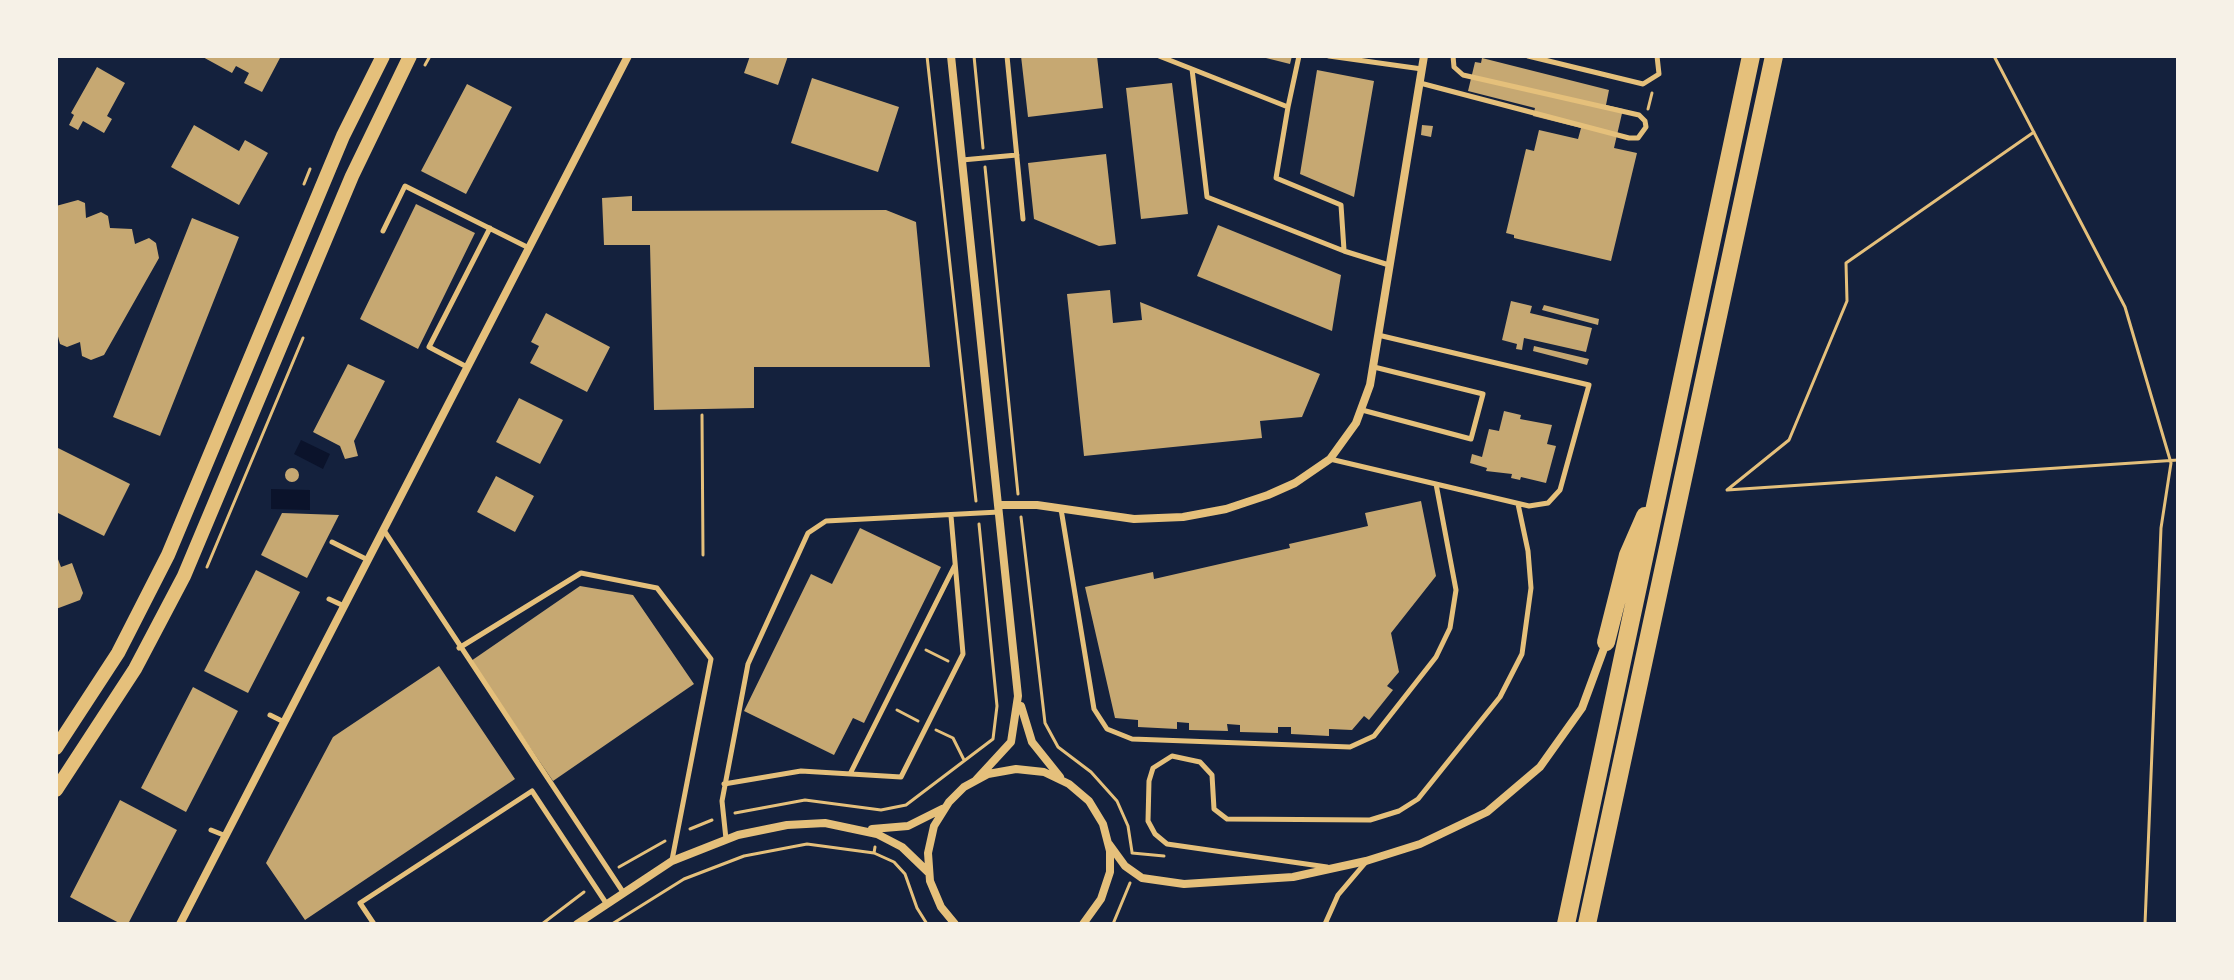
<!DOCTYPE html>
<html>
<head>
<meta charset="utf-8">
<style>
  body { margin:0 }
  #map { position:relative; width:2234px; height:980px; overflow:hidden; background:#14213d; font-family:Manrope,sans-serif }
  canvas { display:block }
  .frame { position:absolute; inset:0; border:58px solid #f6f1e7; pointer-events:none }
</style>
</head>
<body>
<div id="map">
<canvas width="2234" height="980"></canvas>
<div class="frame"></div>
</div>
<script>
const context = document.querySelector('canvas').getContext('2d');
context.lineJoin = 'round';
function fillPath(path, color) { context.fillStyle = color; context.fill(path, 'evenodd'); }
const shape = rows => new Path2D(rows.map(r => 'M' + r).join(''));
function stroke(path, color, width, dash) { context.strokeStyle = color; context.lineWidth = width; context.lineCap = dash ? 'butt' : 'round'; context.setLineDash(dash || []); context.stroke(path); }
fillPath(shape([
  [301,440,330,454,323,469,294,454],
  [271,489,310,490,310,510,271,509]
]), '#0b132b');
fillPath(shape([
  [201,56,281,56,262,92,244,83,249,73,236,66,232,73],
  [750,56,788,56,778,85,744,73],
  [1021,56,1097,56,1103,108,1028,117],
  [1258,56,1292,56,1290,64],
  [1482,58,1609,90,1606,105,1623,109,1614,148,1637,153,1611,261,1514,238,1514,235,1506,233,1526,149,1534,151,1539,130,1578,139,1581,128,1533,116,1535,108,1468,91,1475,62,1481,63],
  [97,67,125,83,107,116,112,119,104,133,83,121,78,130,69,125,74,115,71,113],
  [1317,70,1374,81,1354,197,1300,174],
  [812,78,899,107,878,172,791,143],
  [1172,83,1188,214,1141,219,1126,88],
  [467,84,512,107,466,194,421,171],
  [194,125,239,151,245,140,268,153,239,205,171,167],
  [1422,125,1433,126,1431,137,1421,135],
  [1106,154,1116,244,1099,246,1034,219,1028,163],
  [632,196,632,211,886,210,916,222,930,367,754,367,754,408,654,410,650,245,604,245,602,198],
  [78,200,85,203,86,218,101,212,108,216,110,228,132,229,135,244,149,238,156,243,159,258,104,355,91,360,82,356,80,342,67,347,60,344,56,329,56,206],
  [416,204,475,233,418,349,360,319],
  [192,218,239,237,160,436,113,417],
  [1218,225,1341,275,1332,331,1197,276],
  [1110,290,1113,323,1142,320,1140,302,1320,374,1302,417,1260,421,1262,438,1084,456,1067,294],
  [1511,301,1532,306,1530,313,1592,328,1586,352,1524,338,1522,350,1516,349,1517,344,1502,340],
  [1544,305,1599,319,1598,325,1542,310],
  [546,313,610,347,587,392,530,363,539,346,531,342],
  [1534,346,1589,359,1587,365,1533,351],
  [348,364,385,381,354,441,358,456,345,459,340,446,313,432],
  [519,398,563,420,540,464,496,442],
  [1504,411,1521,415,1520,419,1552,425,1547,444,1556,446,1546,483,1521,477,1520,480,1511,478,1512,474,1486,471,1487,468,1470,463,1472,454,1482,457,1489,429,1499,431],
  [56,447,130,484,104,536,56,512],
  '285 475a7 7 0 1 1 14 0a7 7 0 1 1-14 0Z',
  [496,476,534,496,515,532,477,512],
  [1421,501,1436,576,1391,633,1399,672,1387,686,1393,690,1369,720,1364,716,1352,730,1329,729,1329,736,1291,734,1291,727,1278,727,1278,733,1240,732,1240,725,1227,724,1228,731,1189,730,1189,723,1177,722,1177,729,1138,727,1138,720,1115,718,1085,587,1153,572,1154,579,1290,548,1289,544,1368,526,1365,513],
  [282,513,339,515,307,578,261,555],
  [860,528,941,567,864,723,853,718,834,755,744,711,811,574,832,584],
  [56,554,61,567,72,563,83,593,80,600,56,609],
  [256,570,300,592,248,693,204,671],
  [580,586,633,595,694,684,553,781,471,661],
  [439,666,515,779,305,920,266,863,333,737],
  [193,687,238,711,186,812,141,788],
  [120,800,177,830,128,924,121,924,70,897]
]), '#c6a872');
stroke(shape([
  [927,56,976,501],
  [974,56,983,148],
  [1994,56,2125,307,2171,463,2161,528,2145,924],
  [425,65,430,56],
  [1648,109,1652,93],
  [2034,132,1846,263,1847,301,1789,440,1727,490,2178,460],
  [985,167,1018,494],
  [304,184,310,169],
  [702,415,703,555],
  [1021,517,1045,723,1058,747,1091,772,1117,801,1128,826,1132,852],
  [207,567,303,338],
  [926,650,948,661],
  [897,710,918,721],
  [936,730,953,738,964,760],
  [735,813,805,800,881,810,906,805,993,739,997,706,979,524],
  [690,829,712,820],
  [875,847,874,853,894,862,905,874,917,908,927,924],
  [1132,853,1164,856],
  [619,867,665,841],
  [542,924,584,892],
  [612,924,684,879,744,856,807,844,874,853],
  [1113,924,1130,883]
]), '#e5c07b', 3);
stroke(shape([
  [1007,56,1023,219],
  [1159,56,1192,69,1207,197,1344,251,1389,265],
  [1329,56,1422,69],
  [1528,56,1643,84,1659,74,1657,56],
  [1192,69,1288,107,1276,178,1341,205,1344,250],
  [1420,83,1629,138,1638,138,1646,127,1645,121,1639,115,1463,75,1454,67,1453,56],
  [1288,107,1299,56],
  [962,160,1017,155],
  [383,231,405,186,529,248],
  [467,367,429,347,490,228],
  [1362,410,1471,439,1483,394,1374,367],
  [1330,459,1529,506,1548,503,1560,490,1589,385,1378,335],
  [1061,509,1094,709,1107,729,1132,739,1350,747,1374,736,1436,657,1450,628,1456,590,1436,484],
  [383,529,623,892],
  [332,542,368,560],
  [329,599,344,606],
  [459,648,581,573,657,588,711,659,672,860],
  [270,715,284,722],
  [850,774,955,565],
  [724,784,801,771,901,777,963,654,951,516],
  [211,830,226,836],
  [726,839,722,801,748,664,808,533,826,521,999,512],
  [1327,867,1167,844,1155,834,1148,821,1149,781,1153,768,1172,756,1200,762,1212,775,1214,809,1227,819,1370,820,1399,811,1418,799,1500,697,1522,654,1531,588,1528,551,1518,504],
  [374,924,360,903,532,791,606,903],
  [1325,924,1338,895,1366,862]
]), '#e5c07b', 5);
stroke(shape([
  [951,56,1018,696,1011,742,976,780],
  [999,505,1037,505,1134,519,1183,517,1226,509,1268,495,1295,483,1330,459,1356,423,1370,385,1424,56],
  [1021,706,1032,742,1060,777],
  [872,829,908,826,942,809],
  [1109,844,1125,866,1142,878,1184,884,1293,877,1366,861,1420,844,1487,812,1540,767,1582,708,1606,643],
  [180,924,628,56],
  [577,924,672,861,738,835,787,825,825,823,877,834,902,847,928,872],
  [955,924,941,907,930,881,928,853,934,826,949,802,964,787,988,774,1016,769,1044,772,1069,784,1089,801,1103,824,1110,851,1110,872,1101,899,1083,924]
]), '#e5c07b', 8);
stroke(shape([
  [56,748,118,653,168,555,343,136,383,56],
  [56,790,135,669,184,576,352,176,410,56]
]), '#e5c07b', 14);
stroke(shape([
  [1606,642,1628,555,1645,516],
  [1566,924,1751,56],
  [1587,924,1774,56]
]), '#e5c07b', 18);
</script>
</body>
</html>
